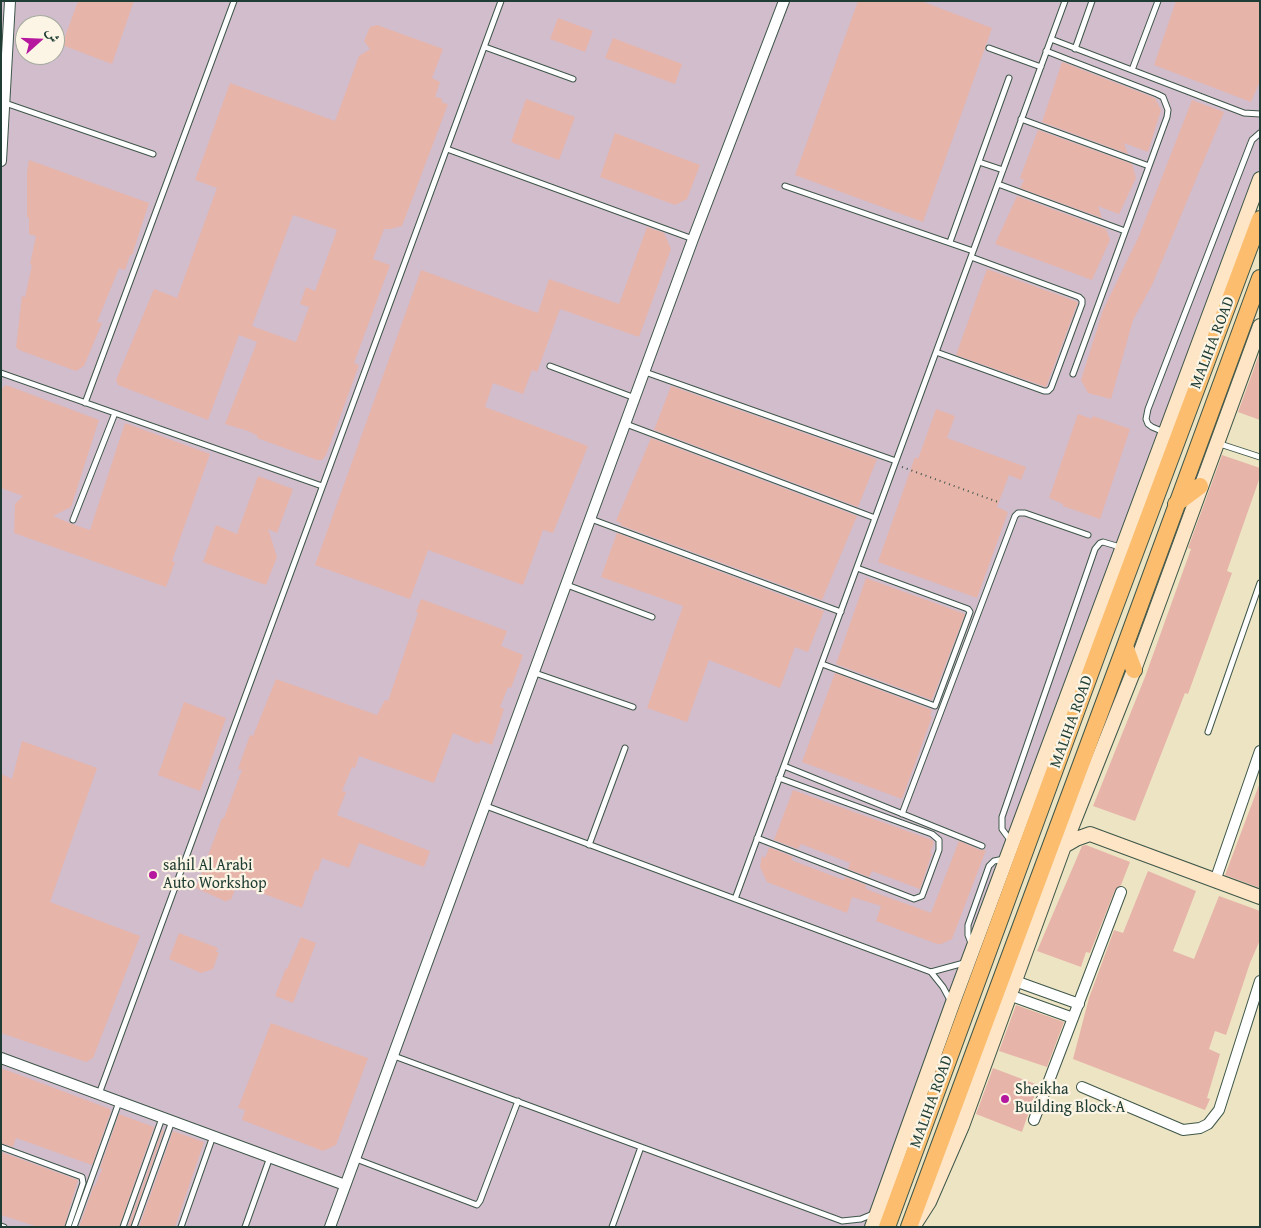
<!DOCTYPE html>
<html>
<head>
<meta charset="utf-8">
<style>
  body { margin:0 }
  #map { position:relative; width:1261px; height:1228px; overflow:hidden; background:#ece4c3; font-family:"Gentium Book Plus",Amiri,serif }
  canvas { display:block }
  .frame { position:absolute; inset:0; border:2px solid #1f3d34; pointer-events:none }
  .north { position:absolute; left:15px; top:15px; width:50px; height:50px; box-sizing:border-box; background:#fcf5e5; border:1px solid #a4ab9e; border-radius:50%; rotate:70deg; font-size:14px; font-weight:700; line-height:20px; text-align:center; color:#1f3d34 }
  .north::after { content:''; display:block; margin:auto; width:18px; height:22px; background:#b5179e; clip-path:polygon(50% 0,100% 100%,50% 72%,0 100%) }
</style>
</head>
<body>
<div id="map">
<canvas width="1261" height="1228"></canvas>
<div class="frame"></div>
<div class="north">ش</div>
</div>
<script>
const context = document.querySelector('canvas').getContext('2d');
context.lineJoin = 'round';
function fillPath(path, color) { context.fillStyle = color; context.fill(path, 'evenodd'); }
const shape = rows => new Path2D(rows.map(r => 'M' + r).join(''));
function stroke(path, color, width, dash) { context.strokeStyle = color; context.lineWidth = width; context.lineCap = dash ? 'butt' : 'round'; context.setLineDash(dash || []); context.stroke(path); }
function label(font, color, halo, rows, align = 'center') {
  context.font = font + ' "Gentium Book Plus",serif'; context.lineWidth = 4.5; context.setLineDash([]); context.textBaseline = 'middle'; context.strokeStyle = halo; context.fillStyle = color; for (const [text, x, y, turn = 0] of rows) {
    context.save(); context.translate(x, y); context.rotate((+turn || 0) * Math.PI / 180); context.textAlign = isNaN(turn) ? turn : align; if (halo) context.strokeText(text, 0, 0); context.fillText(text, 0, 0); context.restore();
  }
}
fillPath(shape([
  [1,1,1260,1,1260,187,1063,732,874,1227,1,1227],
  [25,25,55,25,55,55,25,55]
]), '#d1bdcc');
fillPath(shape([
  [78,1,134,1,112,64,62,45],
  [858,1,921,1,992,28,923,222,795,175],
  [1176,1,1260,1,1260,81,1251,102,1154,65],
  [558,18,593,31,585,52,550,39],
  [377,25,443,49,432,78,440,82,435,97,441,98,443,103,448,104,402,226,390,229,384,229,373,259,390,265,354,363,359,365,326,455,322,460,317,460,257,438,258,436,248,431,225,424,257,342,239,335,208,420,118,385,116,380,154,289,177,298,217,188,195,180,230,83,335,121,359,56,370,49,364,41,370,27],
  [293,215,337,230,315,291,306,287,300,304,309,307,296,342,252,326],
  [613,38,682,64,675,84,605,58],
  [1062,62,1155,98,1161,110,1148,152,1124,143,1128,154,1042,122],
  [526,99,575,117,559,160,511,142],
  [1192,100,1224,112,1152,285,1133,320,1111,399,1088,393,1081,380,1103,310,1139,236],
  [1038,130,1132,164,1136,178,1119,214,1098,206,1102,218,1020,188,1024,180,1020,178],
  [615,133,700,165,687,199,675,205,600,177],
  [29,160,149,203,132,255,130,255,125,270,119,268,97,322,102,323,84,366,76,371,19,350,16,347,22,296,25,297,32,265,30,264,36,236,29,234,29,218,27,217,27,173],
  [1017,196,1106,229,1110,240,1092,280,995,244],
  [647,227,664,233,671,249,639,337,560,309,537,372,532,370,523,394,493,383,485,407,588,446,553,533,543,530,523,585,428,550,410,599,315,565,421,270,538,313,549,279,619,304],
  [987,269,1078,302,1046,387,956,355],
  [1260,352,1260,420,1238,412],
  [6,385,99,420,71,507,53,516,72,524,90,530,125,423,210,454,172,561,175,562,166,587,14,533,15,504,23,496,1,488,1,389],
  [671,386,877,459,858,507,654,430],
  [936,409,955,416,947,438,1026,467,1021,480,1009,475,997,507,1008,512,977,598,878,562,915,457,918,459],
  [1078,414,1092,419,1093,416,1130,429,1100,519,1063,506,1063,504,1049,498],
  [651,438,857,516,822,600,620,525,621,523,616,521],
  [1222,455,1260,468,1260,477,1227,571,1232,573,1188,694,1185,693,1135,821,1093,806,1145,677,1191,549,1188,548],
  [258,476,293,489,277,533,268,529,277,557,266,585,203,562,216,525,237,534],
  [617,533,824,611,808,652,795,647,780,688,709,660,687,722,647,708,683,606,601,577],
  [866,578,965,614,932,700,836,664],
  [421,599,507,631,501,646,523,655,511,688,508,687,500,707,504,709,492,745,480,740,479,744,453,733,434,783,359,756,355,768,352,767,342,791,346,792,337,815,430,851,424,867,359,843,349,868,322,858,318,871,315,870,302,908,237,884,231,900,228,899,227,902,196,888,222,818,224,818,242,770,238,769,250,735,253,736,276,679,377,715,385,700,388,701,418,613,416,612],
  [835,673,932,710,930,716,932,717,902,799,802,762],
  [184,702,226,718,200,791,158,775],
  [22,741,97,768,50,902,140,936,93,1058,86,1062,1,1033,1,774,12,779],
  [1259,785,1260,785,1260,888,1225,875],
  [793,790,932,840,934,842,930,853,932,853,920,889,872,871,869,877,848,869,850,863,801,844,798,849,774,840],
  [959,841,980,850,986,850,952,939,941,944,937,944,876,921,881,906,852,897,847,913,767,882,760,867,762,856,765,858,769,848,771,848,793,857,791,860,844,880,845,877,866,885,865,888,871,891,931,913],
  [1086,845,1130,862,1121,885,1115,890,1090,953,1086,952,1081,967,1037,951,1082,846],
  [1148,871,1196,891,1173,951,1194,959,1219,896,1260,911,1260,940,1250,963,1226,1035,1215,1031,1209,1049,1220,1054,1207,1098,1210,1099,1205,1110,1073,1059,1089,998,1114,930,1123,933],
  [179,933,218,948,216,952,219,952,213,969,201,973,169,959],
  [301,937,316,943,293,1003,275,996,286,968,287,969],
  [1016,1005,1064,1022,1047,1067,999,1051],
  [271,1023,368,1058,336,1145,323,1151,242,1120,245,1110,238,1108],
  [1,1068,110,1109,110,1111,111,1111,92,1165,16,1138,13,1147,1,1143],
  [993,1068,1038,1085,1022,1132,976,1114],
  [119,1114,154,1127,119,1227,79,1227,94,1185,95,1186,102,1169,100,1168],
  [162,1130,164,1130,130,1227,128,1227],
  [173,1131,204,1142,175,1227,139,1227],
  [1,1152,78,1180,64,1227,38,1227,1,1215]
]), '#e7b4aa');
const lane = shape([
  [1051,39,1244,113,1260,114],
  [485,47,573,79],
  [989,48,1041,67],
  [1075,49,1092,1],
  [1046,51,1157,94,1163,97,1168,110,1167,117,1073,374],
  [1132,70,1158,1],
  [5,103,153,154],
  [1021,119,1149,166],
  [447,149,693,239],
  [979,162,1003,170],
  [998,184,1125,231],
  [785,186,973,251],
  [950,242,1009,78],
  [936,352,1044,391,1048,391,1051,388,1082,304,1082,300,1079,297,971,257],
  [550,366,635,398],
  [645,372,896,461],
  [1,373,322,486],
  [85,403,234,1],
  [626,424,875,518],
  [1164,432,1152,427,1148,424,1146,419,1148,409,1250,145,1252,140,1260,133],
  [1217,443,1260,457],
  [591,519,841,612],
  [73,520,115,413],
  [567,585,652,617],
  [822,664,935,706,970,612,968,609,857,568],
  [535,673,633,707],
  [1208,732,1260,583],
  [784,766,982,846],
  [486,806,931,972,964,963],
  [902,814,1015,516,1018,513,1025,513,1088,535],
  [757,838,914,899,922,896,939,850,939,840,932,834,779,778],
  [1010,840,1002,829,1002,817,1095,549,1100,543,1103,542,1120,547],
  [589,845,625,748],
  [735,899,1065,1],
  [971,943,968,935,968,925,989,866,994,861,1004,859],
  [931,972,943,987,950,1000],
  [394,1056,842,1221,861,1219,873,1214],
  [99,1094,501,1],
  [1,1147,82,1177,83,1183,68,1227],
  [356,1159,477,1205,480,1201,518,1101],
  [1,1226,4,1227],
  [74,1227,119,1102],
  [123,1227,162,1118],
  [134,1227,172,1121],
  [181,1227,213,1136],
  [245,1227,270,1157],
  [612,1227,641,1147]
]);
const street = shape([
  [1,161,10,1],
  [1215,881,1260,751],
  [1015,981,1079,1004],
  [1009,995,1073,1018],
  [1,1058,345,1185],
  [1082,1087,1183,1130,1200,1128,1208,1124,1219,1110,1260,981],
  [1034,1120,1121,892],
  [330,1227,693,239,784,1]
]);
const secondary = shape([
  [1064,846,1076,839,1090,834,1260,897],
  [872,1227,952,1005,1260,179],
  [913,1227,929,1202,962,1126,1064,846,1134,670,1260,326]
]);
const primary = shape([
  [1176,504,1200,486],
  [1125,646,1134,670],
  [887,1227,1104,636,1260,219],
  [909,1227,1125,646,1260,278]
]);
stroke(lane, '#3e5649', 7);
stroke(street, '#3e5649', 12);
stroke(secondary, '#3e5649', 16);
stroke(primary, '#3e5649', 18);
stroke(shape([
  [902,467,998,502]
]), '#3e5649', 2, [1, 4]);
stroke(lane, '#fff', 5);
stroke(street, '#fff', 10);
stroke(secondary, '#fee5c5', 14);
stroke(primary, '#fcbd6f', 16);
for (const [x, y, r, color] of [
  [153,875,5,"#b5179e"],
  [1005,1099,5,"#b5179e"]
]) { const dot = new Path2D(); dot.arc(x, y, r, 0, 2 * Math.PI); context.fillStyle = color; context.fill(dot); stroke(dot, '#fcf5e5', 2); }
label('16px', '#1f3d34', '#fcf5e5', [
  ["MALIHA ROAD",1213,343,-69],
  ["MALIHA ROAD",1072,722,-70],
  ["MALIHA ROAD",932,1102,-70]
]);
label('16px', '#1f3d34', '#fcf5e5', [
  ["sahil Al Arabi",163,866],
  ["Auto Workshop",163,884],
  ["Sheikha",1015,1090],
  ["Building Block A",1015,1108]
], 'left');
</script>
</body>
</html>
